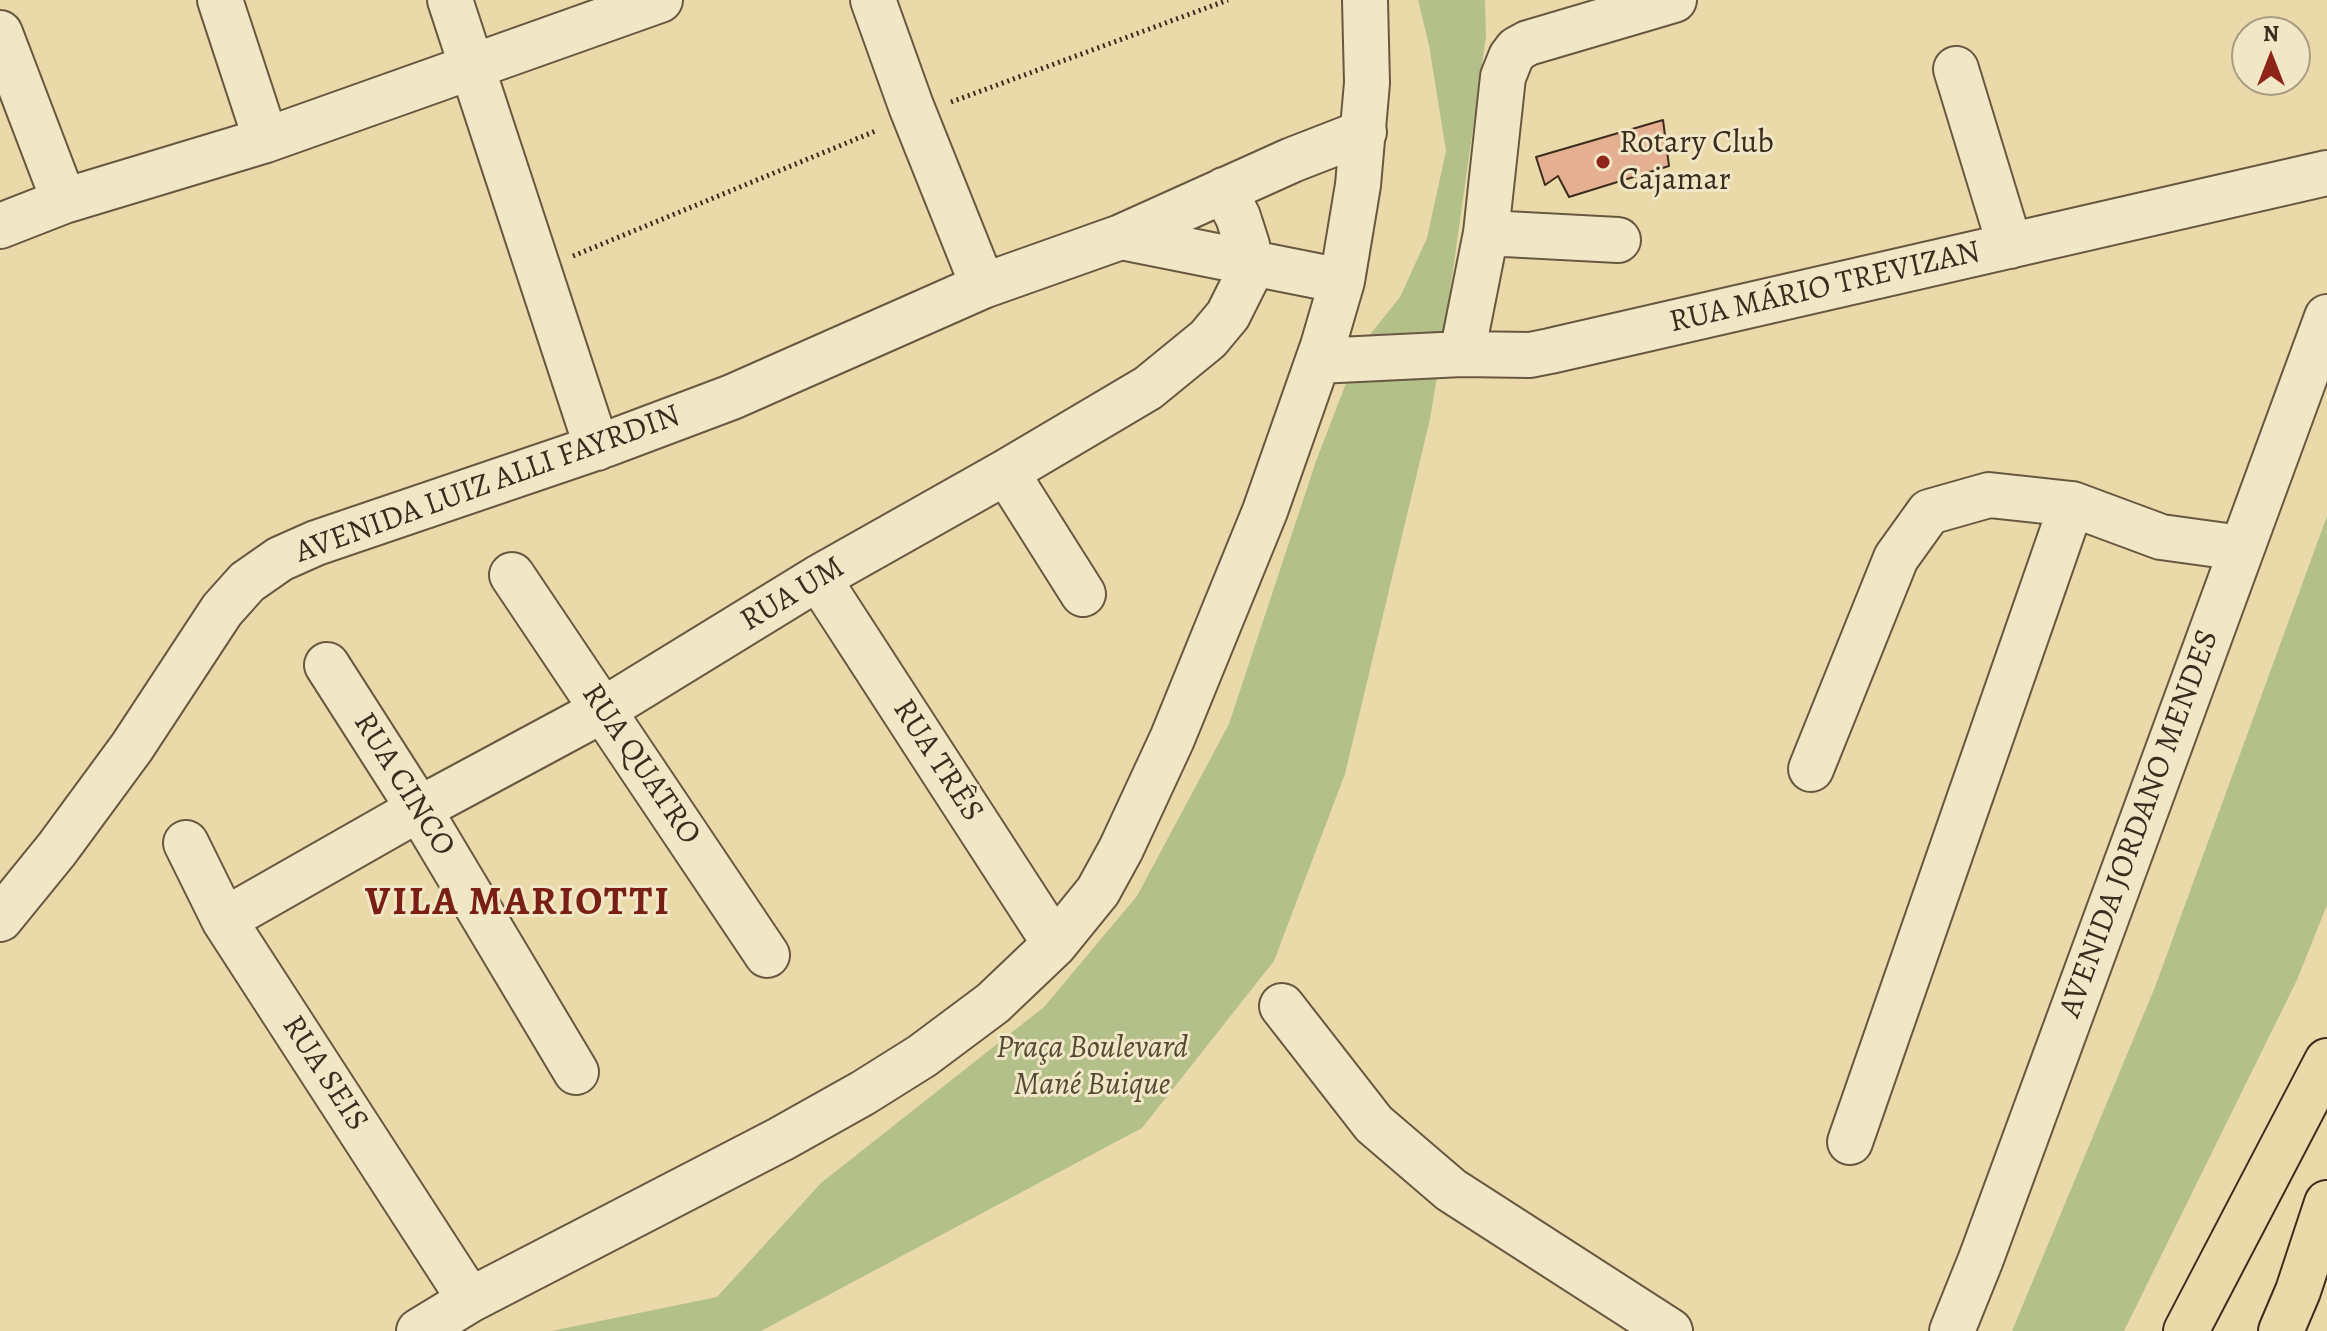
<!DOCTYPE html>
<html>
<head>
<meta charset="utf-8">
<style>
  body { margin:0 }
  #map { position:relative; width:2327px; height:1331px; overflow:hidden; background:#eadaa9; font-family:Alegreya,serif }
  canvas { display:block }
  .north { position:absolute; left:2231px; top:16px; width:80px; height:80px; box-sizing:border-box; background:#f1e7c7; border:2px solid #a99c83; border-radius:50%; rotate:0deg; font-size:22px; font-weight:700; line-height:32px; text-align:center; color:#3c2c1e }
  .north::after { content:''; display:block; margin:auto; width:28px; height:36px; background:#8f2418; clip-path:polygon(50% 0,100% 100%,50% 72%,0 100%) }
</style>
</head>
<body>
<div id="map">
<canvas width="2327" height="1331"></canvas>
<div class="north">N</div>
</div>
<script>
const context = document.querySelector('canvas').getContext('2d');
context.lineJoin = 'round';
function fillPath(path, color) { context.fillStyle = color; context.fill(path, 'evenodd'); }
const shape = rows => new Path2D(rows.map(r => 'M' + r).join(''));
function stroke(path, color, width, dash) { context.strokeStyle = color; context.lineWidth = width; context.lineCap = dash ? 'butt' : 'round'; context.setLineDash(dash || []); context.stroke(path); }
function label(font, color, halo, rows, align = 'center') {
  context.font = font + ' Alegreya,serif'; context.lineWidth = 6; context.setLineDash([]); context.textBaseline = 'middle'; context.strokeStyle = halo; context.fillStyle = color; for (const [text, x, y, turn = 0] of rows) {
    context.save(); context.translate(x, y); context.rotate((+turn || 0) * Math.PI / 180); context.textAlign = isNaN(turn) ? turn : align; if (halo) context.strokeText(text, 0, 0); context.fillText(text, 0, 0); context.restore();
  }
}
fillPath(shape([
  [1418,0,1485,0,1486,36,1443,341,1430,419,1345,774,1274,961,1142,1128,761,1331,551,1331,717,1297,821,1183,1044,1007,1137,896,1229,724,1316,461,1360,347,1400,297,1427,238,1446,151,1429,45],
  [2327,516,2327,905,2297,980,2124,1331,2012,1331,2155,987]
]), '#b4c08a');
const building = shape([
  [1663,120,1669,166,1569,197,1558,176,1545,185,1536,157,1663,120]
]);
fillPath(building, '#e5b091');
stroke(building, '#3c2c1e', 2);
const minor = shape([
  [220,0,266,140],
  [450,0,597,448],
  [873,0,911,106,983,286],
  [0,33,64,201],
  [1956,69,2010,246],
  [0,226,64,201,266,140,660,0],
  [1486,233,1618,240],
  [1121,237,1342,281],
  [1462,354,1486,233,1503,77,1511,57,1517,49,1528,43,1674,0],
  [1318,361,1462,354,1530,355,1550,351,2327,173],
  [1006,472,1083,594],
  [512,575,767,955],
  [818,578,1055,944],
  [327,665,419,809,576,1072],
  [1811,769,1896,558,1929,512,1989,495,2072,504,2161,537,2241,548],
  [186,843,224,920,470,1300],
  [0,919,57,849,132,747,222,610,247,582,280,559,316,543,607,444,732,397,983,286,1121,237,1292,160,1364,132],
  [224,920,419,809,603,710,818,578,1006,472,1148,388,1208,339,1228,315,1246,279,1250,264,1247,245,1238,217,1224,190],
  [1282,1006,1374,1124,1451,1190,1670,1331],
  [1850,1142,2072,504],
  [419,1331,470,1300,781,1139,863,1093,922,1056,993,1003,1055,944,1098,891,1121,849,1172,739,1265,511,1323,346,1342,281,1358,185,1367,83,1365,0],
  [1952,1331,1981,1259,2327,317]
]);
const highway = shape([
  [2186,1331,2327,1061],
  [2281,1331,2298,1291,2327,1203]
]);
stroke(minor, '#685841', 48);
stroke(highway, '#3c2c1e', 48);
stroke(shape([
  [951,102,1228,0],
  [573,256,878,130]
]), '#3c2c1e', 5, [2, 4]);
stroke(minor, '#f1e7c7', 44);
stroke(highway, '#eadaa9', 44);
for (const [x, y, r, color] of [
  [1603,162,8,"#8f2418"]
]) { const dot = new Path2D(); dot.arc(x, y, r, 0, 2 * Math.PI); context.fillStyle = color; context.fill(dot); stroke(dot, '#f1e7c7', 3); }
label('32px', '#3c2c1e', '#f1e7c7', [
  ["Rotary Club",1619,144],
  ["Cajamar",1619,181]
], 'left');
label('32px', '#3c2c1e', '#f1e7c7', [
  ["RUA MÁRIO TREVIZAN",1825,288,-13],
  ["AVENIDA LUIZ ALLI FAYRDIN",488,485,-20],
  ["RUA UM",793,595,-31],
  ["RUA TRÊS",937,761,57],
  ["RUA QUATRO",640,765,56],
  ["RUA CINCO",403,785,58],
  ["AVENIDA JORDANO MENDES",2140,824,-70],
  ["RUA SEIS",324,1074,57]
]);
label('italic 32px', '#544a34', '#f1e7c7', [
  ["Praça Boulevard",1092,1049],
  ["Mané Buique",1092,1086]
]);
context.letterSpacing = '2px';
label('bold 40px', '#7a1f14', '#f1e7c7', [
  ["VILA MARIOTTI",518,904]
]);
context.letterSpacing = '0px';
</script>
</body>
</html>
